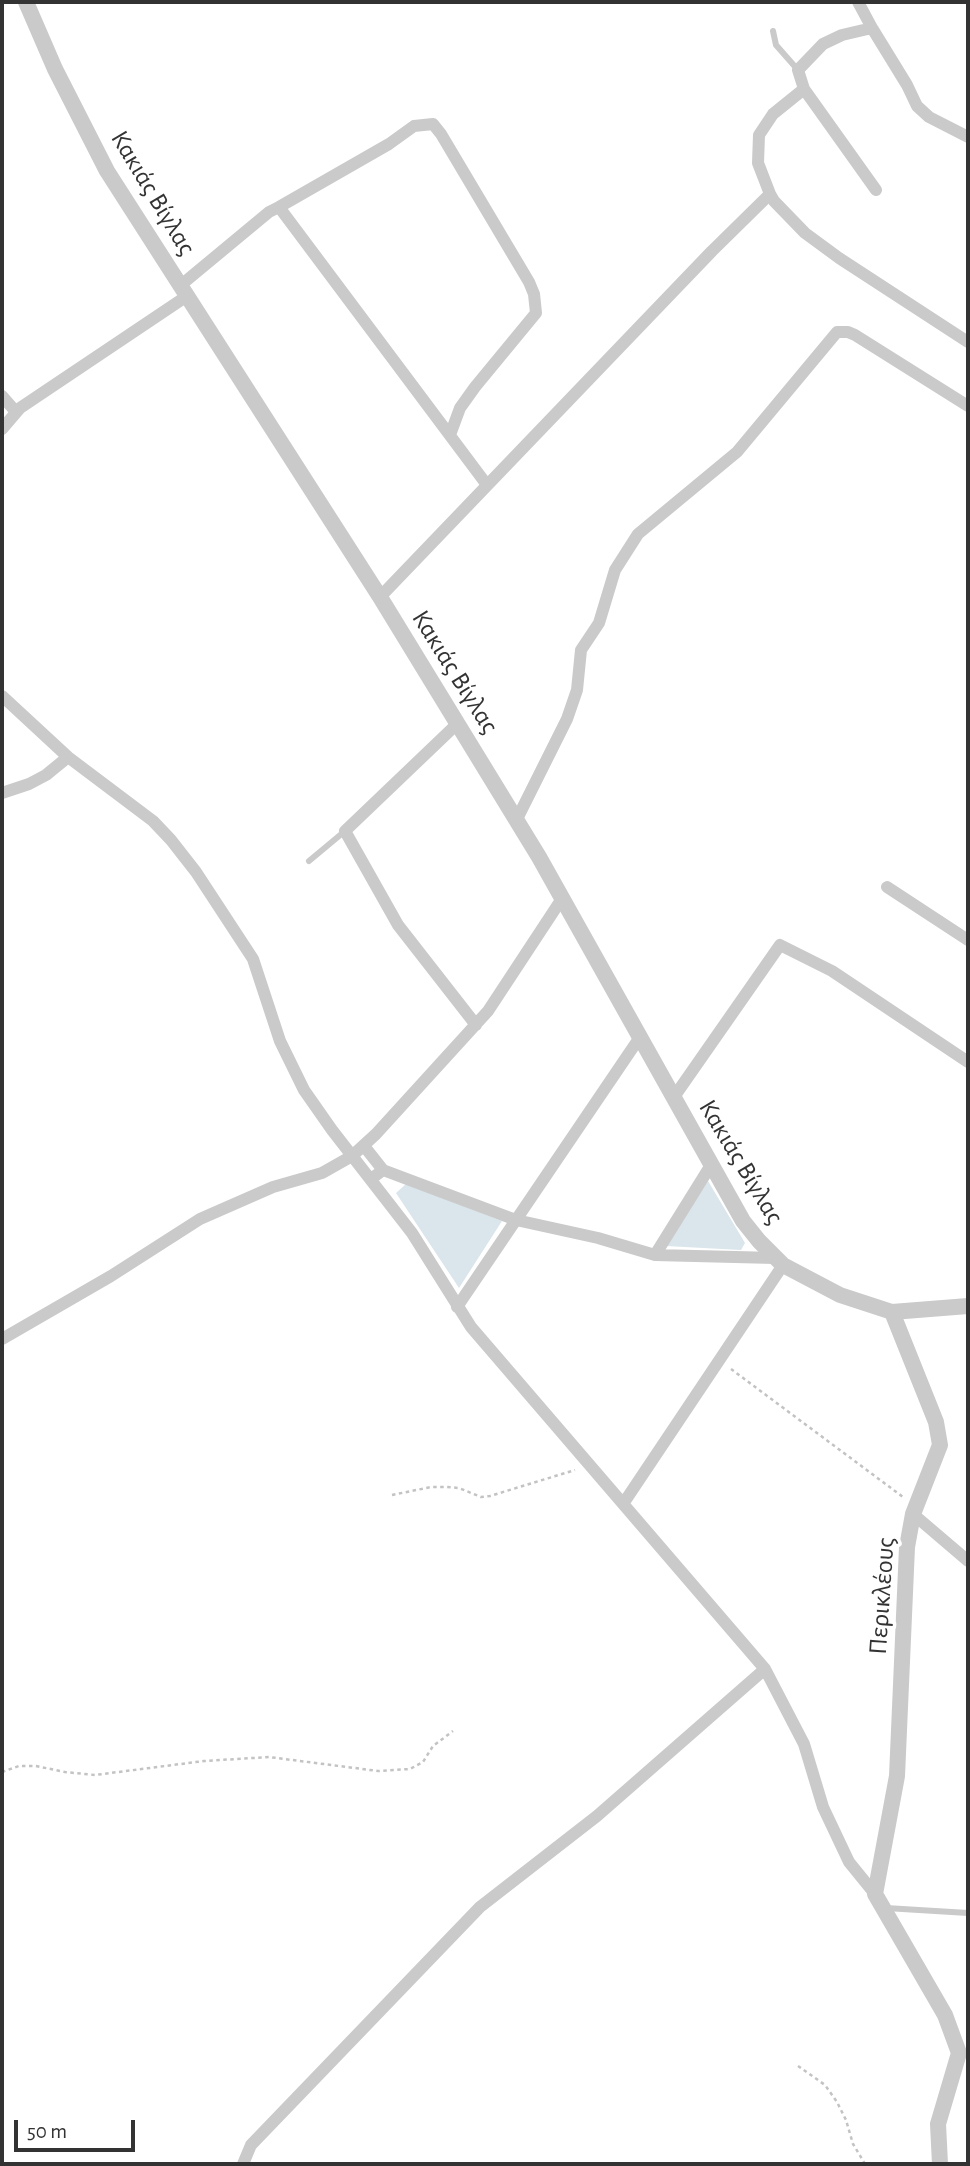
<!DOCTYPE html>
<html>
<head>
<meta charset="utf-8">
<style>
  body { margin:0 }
  #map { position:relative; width:970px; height:2166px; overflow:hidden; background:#fff; font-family:"Alegreya Sans",sans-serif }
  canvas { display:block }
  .frame { position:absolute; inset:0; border:4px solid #333; pointer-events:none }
  .scale { position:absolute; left:14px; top:2120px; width:121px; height:32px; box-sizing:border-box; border:4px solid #333; border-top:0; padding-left:9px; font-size:21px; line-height:24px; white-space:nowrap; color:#333; -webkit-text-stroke:5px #fff; paint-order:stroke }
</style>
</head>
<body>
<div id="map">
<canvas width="970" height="2166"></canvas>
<div class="frame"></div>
<div class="scale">50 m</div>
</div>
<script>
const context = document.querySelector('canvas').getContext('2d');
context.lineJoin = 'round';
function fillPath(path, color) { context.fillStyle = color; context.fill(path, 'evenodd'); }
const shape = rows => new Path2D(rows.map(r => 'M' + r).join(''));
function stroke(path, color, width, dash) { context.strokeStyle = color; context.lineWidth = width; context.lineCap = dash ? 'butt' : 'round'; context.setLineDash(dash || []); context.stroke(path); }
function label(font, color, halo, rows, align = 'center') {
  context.font = font + ' "Alegreya Sans",sans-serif'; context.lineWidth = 7; context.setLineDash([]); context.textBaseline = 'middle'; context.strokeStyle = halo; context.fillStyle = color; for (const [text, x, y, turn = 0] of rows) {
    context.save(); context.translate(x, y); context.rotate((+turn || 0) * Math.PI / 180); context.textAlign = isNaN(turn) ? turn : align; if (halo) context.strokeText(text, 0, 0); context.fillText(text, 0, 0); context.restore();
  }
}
fillPath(shape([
  [708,1181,745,1243,741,1250,666,1246],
  [406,1184,502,1221,459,1288,396,1193]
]), '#dae6eb');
stroke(shape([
  [731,1369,903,1497],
  [392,1495,431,1487,447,1487,459,1488,481,1497,490,1496,575,1470],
  [2,1772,19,1766,36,1766,65,1772,95,1775,204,1761,269,1757,378,1771,410,1769,423,1762,433,1746,453,1731],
  [798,2066,825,2085,837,2102,846,2120,853,2144,865,2164]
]), '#c3c3c3', 2.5, [3.5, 3.5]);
stroke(shape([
  [773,31,776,45,798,70],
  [309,861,345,831],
  [886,1908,968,1913]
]), '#cacaca', 6);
stroke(shape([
  [858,2,872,28],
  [804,89,798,70,823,44,842,35,872,28,907,85,917,106,929,117,968,137],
  [876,190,804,89,773,114,759,135,758,163,770,194,774,201,805,233,839,258,968,342],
  [279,207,389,144,414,126,433,124,441,134,529,282,534,294,536,313,475,387,460,408,450,435],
  [181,285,269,212,279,207,487,485],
  [2,396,16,412],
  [2,429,20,408,187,296],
  [380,597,712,251,770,194],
  [2,696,68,757,153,821,171,840,196,872,253,959,280,1041,304,1090,332,1130,412,1233,471,1327,765,1669,804,1744,823,1807,849,1862,875,1894],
  [458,723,345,831,398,925,476,1025],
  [2,793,29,784,46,775,68,757],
  [516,821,567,719,577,690,581,650,599,623,615,570,638,534,737,452,837,332,848,332,855,335,968,406],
  [887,887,968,940],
  [674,1097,780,945,832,971,968,1062],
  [364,1146,383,1170],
  [371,1179,383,1170,516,1220,598,1238,655,1255,775,1258],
  [655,1255,711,1165],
  [457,1307,640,1037],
  [2,1339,111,1276,200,1219,273,1187,322,1173,352,1156,376,1134,488,1011,563,897],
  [623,1504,783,1265],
  [913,1514,968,1561],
  [243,2164,251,2145,480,1907,597,1816,765,1669]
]), '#cacaca', 12);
stroke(shape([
  [26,2,55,69,107,171,380,597,539,857,743,1221,759,1241,783,1265,840,1295,892,1312,968,1306],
  [892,1312,936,1422,940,1445,913,1514,907,1547,897,1776,875,1894,945,2015,959,2053,938,2124,940,2164]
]), '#cacaca', 16);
label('26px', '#333', '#fff', [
  ["Κακιάς Βίγλας",153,193,59],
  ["Κακιάς Βίγλας",455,672,58],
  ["Κακιάς Βίγλας",741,1162,59],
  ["Περικλέους",882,1596,-86]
]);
</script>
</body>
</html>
